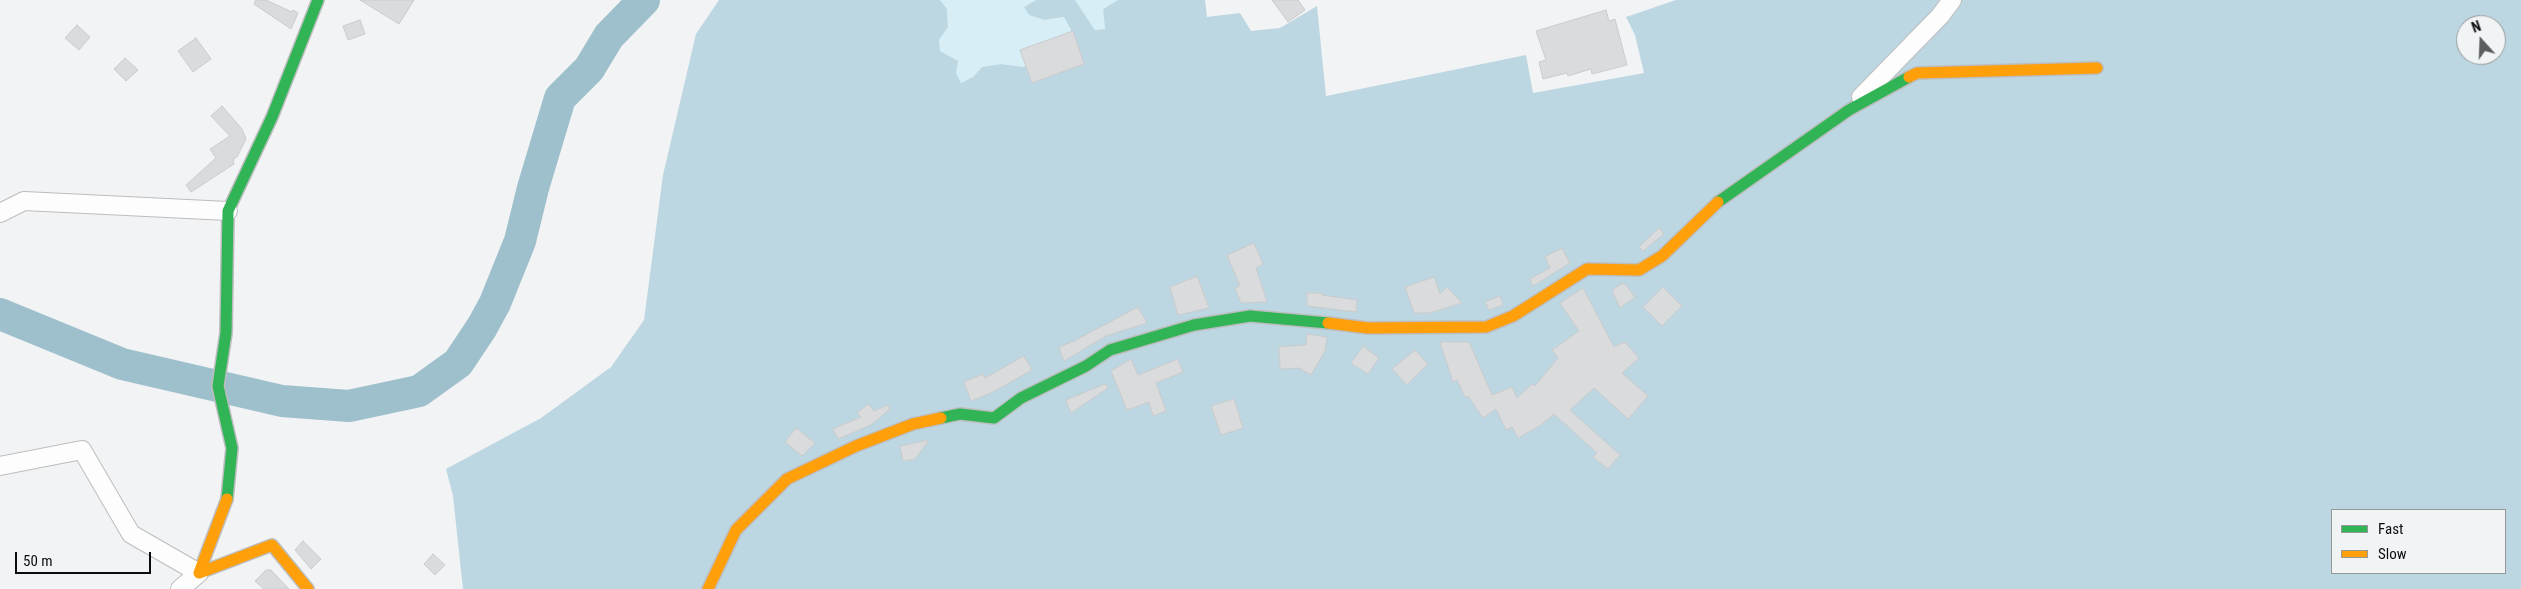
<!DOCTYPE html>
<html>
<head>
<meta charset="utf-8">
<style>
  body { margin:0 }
  #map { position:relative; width:2521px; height:589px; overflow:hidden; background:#f2f3f4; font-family:"Roboto Condensed",sans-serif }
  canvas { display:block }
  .legend { position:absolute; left:2331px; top:509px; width:175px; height:65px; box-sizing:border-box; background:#f1f4f5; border:1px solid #959798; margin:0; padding:6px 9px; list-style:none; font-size:15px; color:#0b0c0d }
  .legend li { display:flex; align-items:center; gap:10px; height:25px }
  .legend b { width:25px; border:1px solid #959798 }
  .north { position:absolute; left:2456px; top:15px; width:50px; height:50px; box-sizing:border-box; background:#f1f4f5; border:1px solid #959798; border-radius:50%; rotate:340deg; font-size:14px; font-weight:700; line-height:20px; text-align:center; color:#0b0c0d }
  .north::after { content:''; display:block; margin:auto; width:18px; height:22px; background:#5c5d5e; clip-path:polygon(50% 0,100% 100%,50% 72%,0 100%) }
  .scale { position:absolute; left:15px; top:552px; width:136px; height:22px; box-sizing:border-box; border:2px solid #0b0c0d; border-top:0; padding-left:6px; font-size:15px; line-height:18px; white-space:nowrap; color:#0b0c0d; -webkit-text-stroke:4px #f1f4f5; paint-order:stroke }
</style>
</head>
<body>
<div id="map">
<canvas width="2521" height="589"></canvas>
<ul class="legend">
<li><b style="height:6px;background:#30b455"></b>Fast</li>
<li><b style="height:6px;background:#ff9f0a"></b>Slow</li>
</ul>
<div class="north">N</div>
<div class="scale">50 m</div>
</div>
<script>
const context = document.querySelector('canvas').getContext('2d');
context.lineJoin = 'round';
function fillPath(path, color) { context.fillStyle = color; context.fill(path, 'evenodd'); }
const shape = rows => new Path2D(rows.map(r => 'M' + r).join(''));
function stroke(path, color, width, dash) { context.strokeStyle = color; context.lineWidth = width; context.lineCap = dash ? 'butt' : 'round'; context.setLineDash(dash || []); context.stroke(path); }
fillPath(shape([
  [940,0,1036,0,1024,7,1045,20,1064,17,1071,30,1068,39,1023,67,1001,64,982,67,973,77,961,83,940,51,939,40,948,27,947,9],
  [1075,0,1118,0,1103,9,1105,29,1095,30]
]), '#d8eef6');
fillPath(shape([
  [719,0,940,0,947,9,948,27,939,40,940,51,958,61,956,73,961,83,973,77,982,67,1001,64,1023,67,1068,39,1071,30,1064,17,1045,20,1029,15,1024,7,1036,0,1075,0,1095,30,1105,29,1103,9,1118,0,1205,0,1207,17,1240,13,1251,31,1280,28,1317,6,1326,96,1526,55,1533,93,1644,73,1635,35,1626,17,1676,0,2521,0,2521,589,463,589,453,496,446,469,541,418,611,367,644,320,663,175,696,34],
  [2466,25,2496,25,2496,55,2466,55],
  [2332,510,2505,510,2505,573,2332,573]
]), '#bdd7e2');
stroke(shape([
  [0,314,122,364,282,401,349,406,419,391,458,363,482,327,495,303,520,241,533,188,560,98,589,69,609,36,644,0]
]), '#9ebfcc', 32);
const building = shape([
  [256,0,266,0,292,12,293,10,298,13,291,29,254,4,256,0],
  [360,0,414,0,399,24,360,0],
  [1272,0,1298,0,1305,10,1288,22,1272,0],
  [1606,10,1609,21,1615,19,1627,65,1592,74,1591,69,1568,76,1567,73,1543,79,1539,62,1546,60,1536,31,1606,10],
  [360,20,365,34,348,40,343,26,360,20],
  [77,25,90,37,79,50,65,38,77,25],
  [1073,31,1084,64,1032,83,1020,50,1073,31],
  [196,38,211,59,193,72,178,51,196,38],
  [125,58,138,70,126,81,114,69,125,58],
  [222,106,242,129,246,139,237,157,233,159,234,164,191,192,186,185,216,158,210,149,230,136,211,116,222,106],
  [1659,228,1664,234,1643,251,1639,247,1659,228],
  [1254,243,1263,264,1256,268,1267,302,1241,303,1235,288,1240,286,1227,255,1254,243],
  [1562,248,1570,263,1533,286,1530,279,1550,268,1545,257,1562,248],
  [1197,276,1209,308,1178,315,1170,287,1197,276],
  [1434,277,1440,294,1447,287,1462,303,1430,313,1414,313,1405,287,1434,277],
  [1621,284,1625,284,1635,297,1620,308,1612,290,1621,284],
  [1663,287,1682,306,1662,326,1643,307,1663,287],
  [1583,288,1614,347,1625,342,1639,358,1622,373,1648,396,1628,419,1594,388,1570,410,1620,455,1608,469,1593,457,1597,453,1554,414,1541,425,1518,438,1512,427,1506,430,1496,409,1483,418,1468,396,1465,397,1457,380,1453,382,1440,342,1469,342,1492,395,1512,387,1517,398,1532,384,1535,386,1558,358,1552,350,1579,331,1560,303,1583,288],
  [1307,293,1322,293,1322,295,1357,300,1356,312,1307,306,1307,293],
  [1500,296,1503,305,1489,310,1485,302,1500,296],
  [1138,307,1147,323,1106,336,1064,361,1059,347,1074,341,1138,307],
  [1307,334,1327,337,1325,351,1311,375,1299,368,1280,369,1279,347,1306,345,1307,334],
  [1363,346,1379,358,1368,374,1351,363,1363,346],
  [1415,350,1428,364,1407,385,1392,369,1415,350],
  [1024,356,1032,370,993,392,971,401,964,382,983,374,985,378,1024,356],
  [1131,359,1138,375,1178,359,1183,372,1156,383,1166,411,1153,416,1149,402,1127,410,1111,371,1131,359],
  [1105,384,1108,388,1071,413,1066,400,1105,384],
  [1234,399,1243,428,1221,435,1211,406,1234,399],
  [868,404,874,411,888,405,890,409,871,425,838,439,833,429,861,417,857,413,868,404],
  [796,428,815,443,802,456,785,442,796,428],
  [929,440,915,459,903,461,900,446,929,440],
  [303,541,321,559,311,569,295,550,303,541],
  [433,554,445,565,435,575,424,564,433,554],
  [266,570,271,570,289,589,264,589,255,581,266,570]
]);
fillPath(building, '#dadbdc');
stroke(building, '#cacbcc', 1);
const street = shape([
  [1861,97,1940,16,1952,0],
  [0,213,24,201,228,211],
  [0,466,82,450,131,534,199,573,180,589]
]);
const fast = shape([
  [1718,202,1849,110,1909,77],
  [941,418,960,414,994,418,1021,398,1086,366,1110,350,1194,325,1250,316,1328,323],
  [227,499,232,448,218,386,226,333,228,211,272,117,318,0]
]);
const slow = shape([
  [1909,77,1917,73,2097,68],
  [1328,323,1368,328,1486,327,1513,316,1587,269,1639,270,1662,256,1718,202],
  [227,499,199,573,272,545,308,589],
  [708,589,736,530,787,479,856,446,913,424,941,418]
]);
stroke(street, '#bcbdbe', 20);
stroke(fast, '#bcbdbe', 14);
stroke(slow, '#bcbdbe', 14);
stroke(street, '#fdfdfd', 18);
stroke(fast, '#30b455', 11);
stroke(slow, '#ff9f0a', 11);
</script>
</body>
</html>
